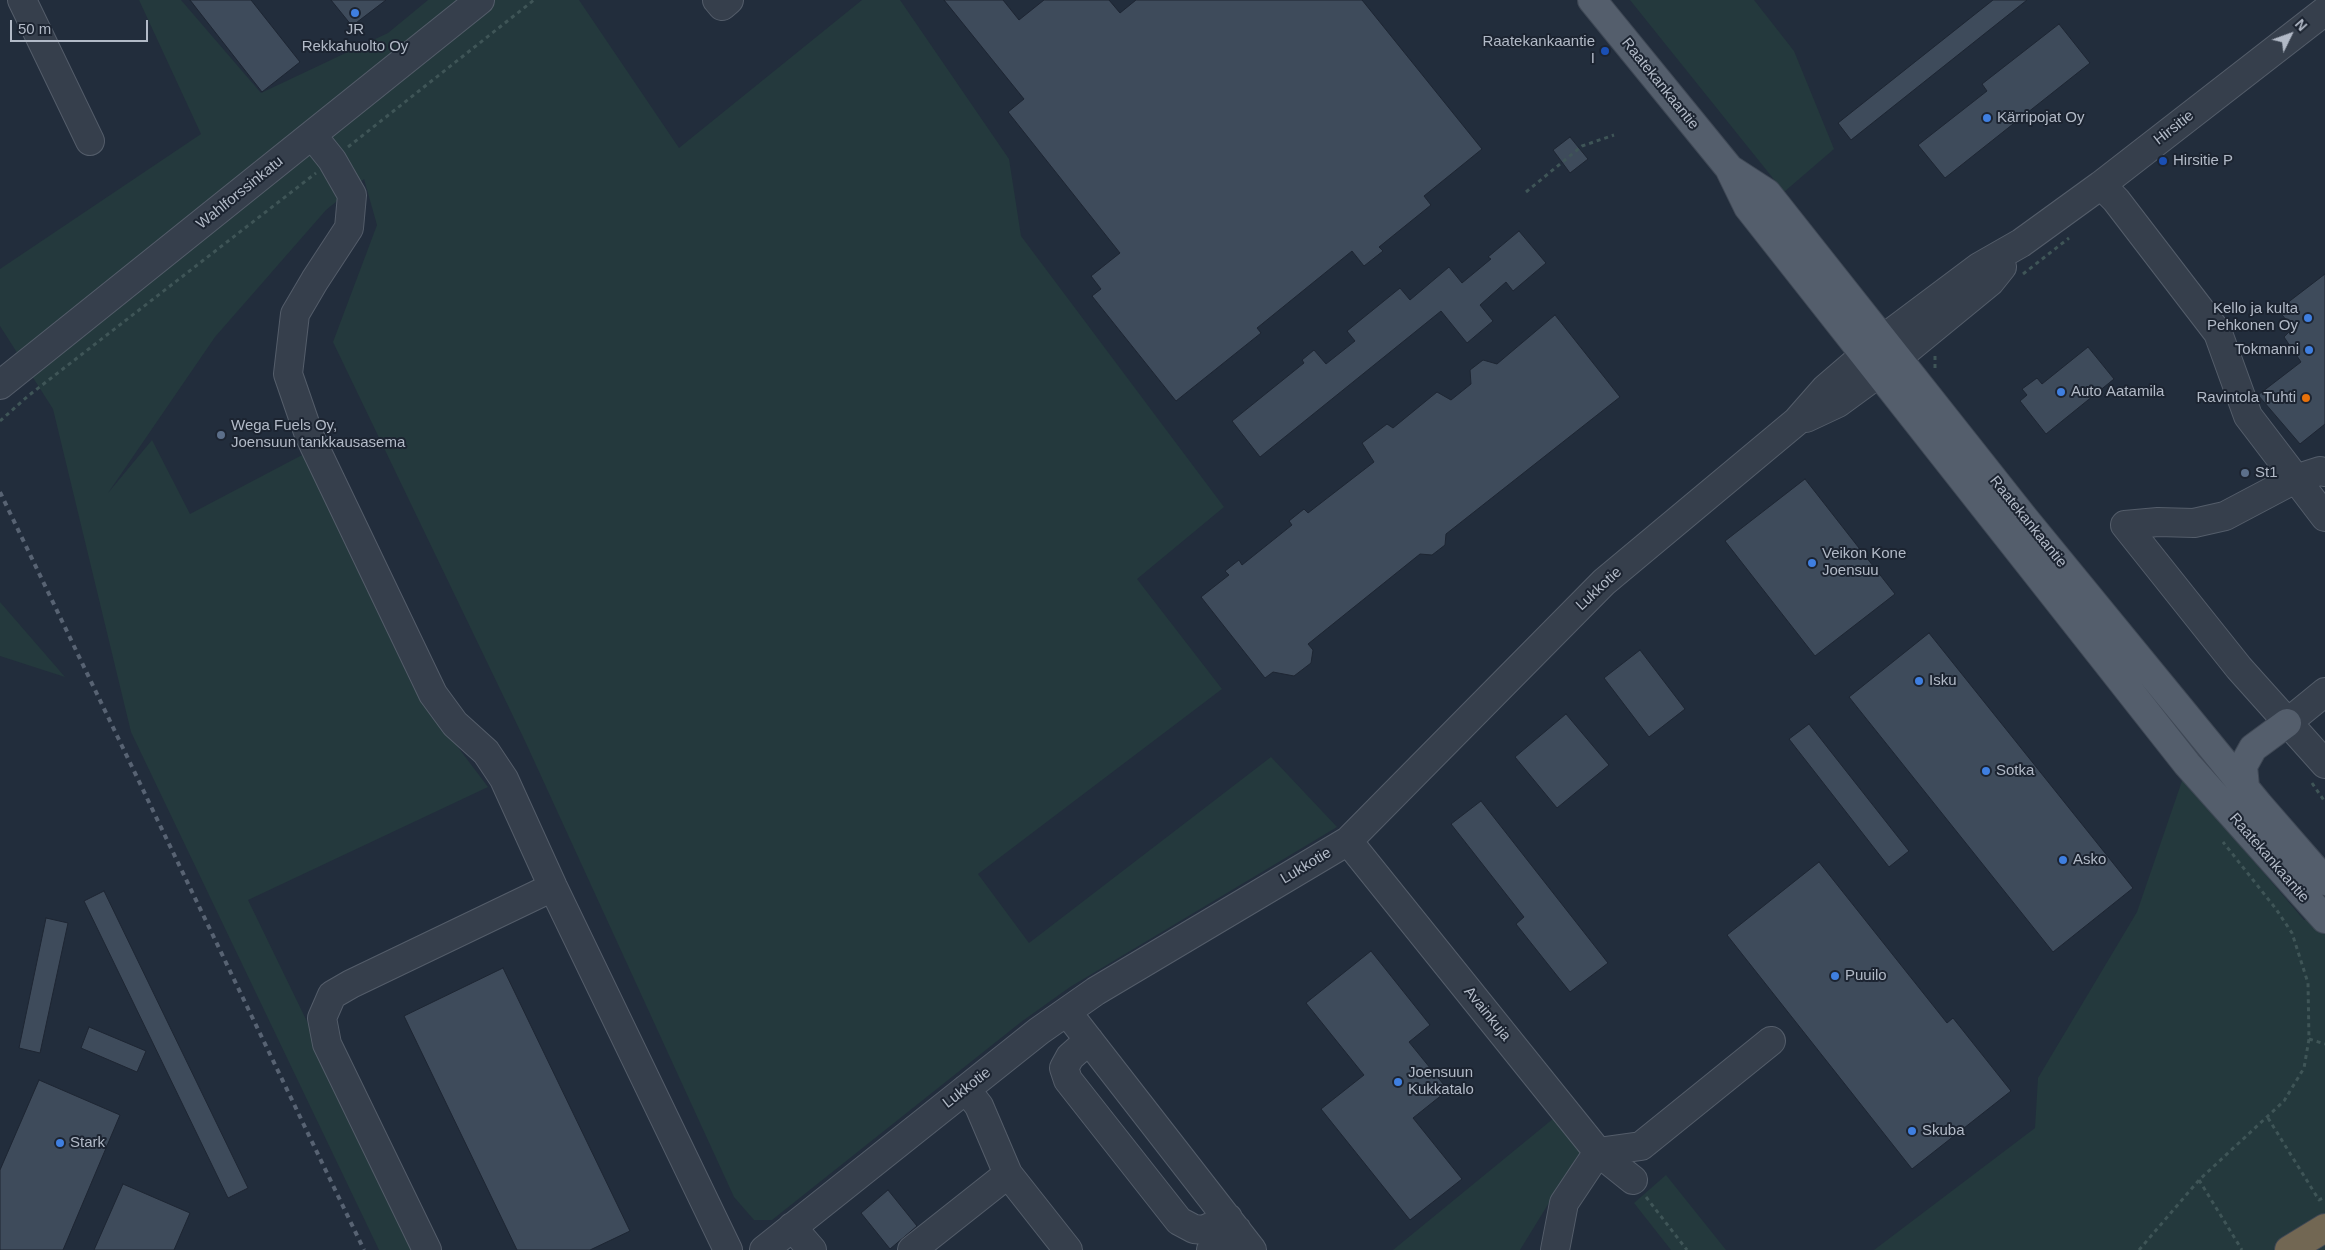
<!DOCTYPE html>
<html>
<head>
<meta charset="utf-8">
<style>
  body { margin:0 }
  #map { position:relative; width:2325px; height:1250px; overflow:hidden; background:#222d3c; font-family:Arial,sans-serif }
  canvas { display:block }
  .north { position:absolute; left:2265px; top:10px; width:50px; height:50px; -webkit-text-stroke:4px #1c2431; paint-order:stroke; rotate:48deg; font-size:14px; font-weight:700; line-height:20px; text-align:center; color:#b2bac7 }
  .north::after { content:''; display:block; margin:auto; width:18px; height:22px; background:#b2bac7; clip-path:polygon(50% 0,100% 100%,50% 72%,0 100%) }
  .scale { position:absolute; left:10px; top:20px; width:138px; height:22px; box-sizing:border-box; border:2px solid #b2bac7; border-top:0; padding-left:6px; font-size:15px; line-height:18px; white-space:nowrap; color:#b2bac7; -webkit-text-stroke:4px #1c2431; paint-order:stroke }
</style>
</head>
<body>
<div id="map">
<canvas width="2325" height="1250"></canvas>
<div class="north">N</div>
<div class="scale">50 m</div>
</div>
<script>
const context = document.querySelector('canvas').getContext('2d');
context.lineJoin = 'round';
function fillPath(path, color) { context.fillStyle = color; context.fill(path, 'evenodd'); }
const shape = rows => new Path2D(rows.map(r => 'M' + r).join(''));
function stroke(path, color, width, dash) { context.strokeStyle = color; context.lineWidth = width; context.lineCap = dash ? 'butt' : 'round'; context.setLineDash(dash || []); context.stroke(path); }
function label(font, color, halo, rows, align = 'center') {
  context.font = font + ' Arial,sans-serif'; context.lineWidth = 4; context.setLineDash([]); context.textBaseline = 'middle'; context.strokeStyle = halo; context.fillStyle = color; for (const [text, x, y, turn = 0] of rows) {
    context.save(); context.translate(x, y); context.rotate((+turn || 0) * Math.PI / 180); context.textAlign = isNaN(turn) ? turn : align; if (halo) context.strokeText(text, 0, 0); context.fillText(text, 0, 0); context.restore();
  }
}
fillPath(shape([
  [139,0,181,0,261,93,388,33,428,0,579,0,679,148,862,0,900,0,1009,159,1021,236,1224,507,1137,579,1222,689,978,874,1029,943,1271,757,1337,827,1070,987,1021,1022,772,1220,754,1220,734,1197,525,741,333,342,377,225,364,179,326,210,215,337,108,493,152,440,190,514,304,454,414,689,488,787,248,900,418,1250,379,1250,131,732,53,409,0,326,0,269,201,134],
  [1630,0,1754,0,1794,51,1834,149,1784,192],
  [0,602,65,677,0,656],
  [2183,778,2304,920,2325,916,2325,1250,1874,1250,2035,1128,2038,1078,2137,912],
  [1554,1118,1582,1149,1520,1250,1393,1250],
  [1666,1175,1726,1250,1671,1250,1634,1203]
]), '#24393d');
const building = shape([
  [190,0,251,0,300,62,262,92,190,0],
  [331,0,386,0,352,26,331,0],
  [944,0,1003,0,1019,20,1044,0,1109,0,1120,13,1136,0,1362,0,1482,149,1424,196,1431,205,1379,247,1383,251,1364,266,1352,251,1257,328,1261,333,1176,401,1092,296,1101,289,1091,276,1120,253,1008,112,1024,99,944,0],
  [1993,0,2027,0,1851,140,1838,123,1993,0],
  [2059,24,2090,63,1945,178,1918,145,1987,91,1982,84,2059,24],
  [1570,137,1588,159,1570,173,1553,150,1570,137],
  [1519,231,1546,263,1513,291,1506,282,1480,305,1493,321,1467,343,1441,311,1260,457,1232,421,1304,363,1302,360,1314,350,1326,364,1355,341,1347,331,1400,288,1410,300,1449,267,1462,283,1491,259,1488,257,1519,231],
  [2325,274,2325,424,2300,444,2258,395,2301,362,2284,337,2293,328,2278,310,2325,274],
  [1555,315,1620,397,1446,534,1445,545,1432,555,1420,554,1308,644,1313,650,1311,663,1294,676,1273,672,1265,678,1201,597,1229,575,1225,571,1239,560,1242,565,1292,525,1289,521,1304,509,1308,513,1374,462,1362,443,1387,424,1393,428,1437,392,1451,400,1471,384,1470,370,1483,360,1497,364,1555,315],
  [2088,347,2114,379,2046,434,2020,401,2027,395,2022,389,2037,378,2042,384,2088,347],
  [1805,479,1895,594,1815,656,1725,541,1805,479],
  [1929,633,2133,888,2053,952,1849,697,1929,633],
  [1640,650,1685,709,1649,737,1604,678,1640,650],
  [1566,714,1609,765,1557,808,1515,757,1566,714],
  [1809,724,1909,851,1889,867,1789,739,1809,724],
  [1481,801,1608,963,1570,992,1516,924,1524,917,1451,824,1481,801],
  [1819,862,1947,1023,1953,1018,2011,1091,1912,1169,1727,935,1819,862],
  [104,891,248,1188,228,1198,84,901,104,891],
  [46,918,68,923,40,1053,19,1048,46,918],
  [1371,951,1430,1025,1409,1042,1448,1090,1413,1118,1462,1179,1410,1220,1321,1109,1364,1075,1306,1003,1371,951],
  [503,968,630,1231,590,1250,517,1250,404,1016,503,968],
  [89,1027,146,1051,137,1072,81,1048,89,1027],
  [39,1080,120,1115,63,1250,0,1250,0,1170,39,1080],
  [123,1184,190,1213,174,1250,94,1250,123,1184],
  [888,1190,917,1226,890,1249,861,1213,888,1190]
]);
fillPath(building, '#3e4b5b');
stroke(building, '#1e2633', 1);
const minor = shape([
  [22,0,90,141],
  [717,0,722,6,729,0],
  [312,135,332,160,352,195,349,228,315,280,295,314,288,374,309,435,433,694,455,724,486,752,504,779,553,887,728,1250],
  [2101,185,2116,200,2218,333,2248,416,2325,517],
  [0,385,480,0],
  [1806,418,1838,403,1879,373,1990,282,2002,267],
  [2125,525,2239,668,2325,764],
  [2125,525,2158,522,2194,523,2225,516,2295,479,2320,471,2325,472],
  [2287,723,2325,692],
  [1348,841,1598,1152,1633,1180],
  [1067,1012,1252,1250],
  [1089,1040,1070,1057,1064,1068,1068,1080,1179,1221,1194,1229,1204,1230,1228,1218],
  [966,1089,979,1106,1008,1174],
  [792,1227,812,1250],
  [427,1250,327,1044,322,1018,332,995,351,984,553,887],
  [764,1250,1039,1031,1096,991,1348,841,1604,582,1797,421,1826,388,1883,339,1979,267,2021,243,2101,185,2325,11],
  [912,1250,1008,1174,1068,1250],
  [1211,1250,1237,1230],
  [1555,1250,1564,1203,1598,1152,1641,1146,1771,1041]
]);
const major = shape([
  [1592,0,1729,168,1748,207,2187,764,2325,919],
  [1730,169,1767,193,2024,518,2259,805,2325,881],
  [2245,787,2243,766,2253,748,2287,723]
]);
const highway = shape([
  [2289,1250,2325,1228]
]);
stroke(minor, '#545d6a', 30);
stroke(major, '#3f4855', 30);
stroke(highway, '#3f4754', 30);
stroke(shape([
  [348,147,534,0],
  [1526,192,1582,146,1614,135],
  [2023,274,2069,238],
  [1935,356,1935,369],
  [0,421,28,396,316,173],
  [2312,783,2325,802],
  [2309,1039,2325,1044],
  [2268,1118,2319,1200,2325,1197],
  [2199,1180,2242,1250],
  [1646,1197,1687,1250],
  [2139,1250,2199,1180,2284,1101,2304,1068,2309,1039,2308,983,2292,933,2276,909,2223,842]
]), '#3f5557', 3, [4, 4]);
stroke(minor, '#363f4c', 28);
stroke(major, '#545e6c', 28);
stroke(highway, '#726753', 28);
stroke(shape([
  [0,492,364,1250]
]), '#586373', 4, [5, 5]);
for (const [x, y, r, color] of [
  [355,13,5,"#3f7fe0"],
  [1605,51,5,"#1a4fb4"],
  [1987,118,5,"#3f7fe0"],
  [2163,161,5,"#1a4fb4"],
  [2308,318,5,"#3f7fe0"],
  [2309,350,5,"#3f7fe0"],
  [2061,392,5,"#3f7fe0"],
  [2306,398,5,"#e8710a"],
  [221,435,5,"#5c6f8a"],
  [2245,473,5,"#5c6f8a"],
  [1812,563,5,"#3f7fe0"],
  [1919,681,5,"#3f7fe0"],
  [1986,771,5,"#3f7fe0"],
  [2063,860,5,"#3f7fe0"],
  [1835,976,5,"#3f7fe0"],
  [1398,1082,5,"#3f7fe0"],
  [1912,1131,5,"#3f7fe0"],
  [60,1143,5,"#3f7fe0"]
]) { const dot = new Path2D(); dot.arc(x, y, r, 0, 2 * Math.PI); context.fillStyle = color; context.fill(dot); stroke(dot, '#1c2431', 2); }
label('15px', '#b2bac7', '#1c2431', [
  ["JR",355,30,"center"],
  ["Rekkahuolto Oy",355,47,"center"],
  ["Raatekankaantie",1595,42,"right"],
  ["I",1595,59,"right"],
  ["Kärripojat Oy",1997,118],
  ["Hirsitie P",2173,161],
  ["Kello ja kulta",2298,309,"right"],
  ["Pehkonen Oy",2298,326,"right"],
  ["Tokmanni",2299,350,"right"],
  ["Auto Aatamila",2071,392],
  ["Ravintola Tuhti",2296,398,"right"],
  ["Wega Fuels Oy,",231,426],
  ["Joensuun tankkausasema",231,443],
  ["St1",2255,473],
  ["Veikon Kone",1822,554],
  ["Joensuu",1822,571],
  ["Isku",1929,681],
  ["Sotka",1996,771],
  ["Asko",2073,860],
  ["Puuilo",1845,976],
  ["Joensuun",1408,1073],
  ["Kukkatalo",1408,1090],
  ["Skuba",1922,1131],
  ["Stark",70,1143]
], 'left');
label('15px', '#b2bac7', '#1c2431', [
  ["Raatekankaantie",1660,84,51],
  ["Hirsitie",2174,128,-38],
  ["Wahlforssinkatu",240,193,-39],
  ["Raatekankaantie",2028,522,51],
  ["Lukkotie",1599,589,-43],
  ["Raatekankaantie",2269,858,49],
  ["Lukkotie",1306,866,-31],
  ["Avainkuja",1487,1014,51],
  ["Lukkotie",967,1088,-38]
]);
</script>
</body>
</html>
